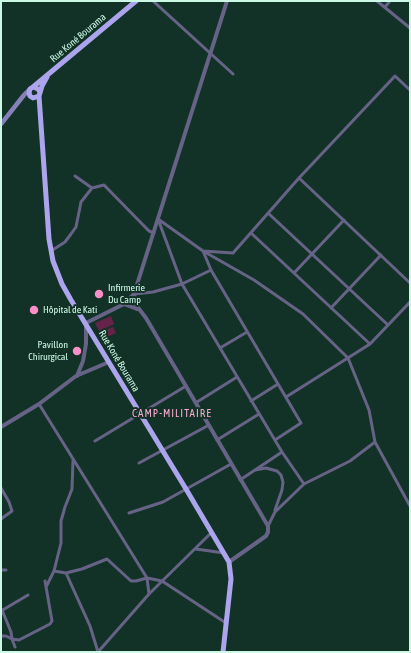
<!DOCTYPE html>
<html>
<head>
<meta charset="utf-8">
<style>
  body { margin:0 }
  #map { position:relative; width:411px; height:653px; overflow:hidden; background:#133227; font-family:"Asap Condensed",sans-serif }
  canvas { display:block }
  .frame { position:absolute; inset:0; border:2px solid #ccf9e6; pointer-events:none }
</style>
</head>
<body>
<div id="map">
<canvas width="411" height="653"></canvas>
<div class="frame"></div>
</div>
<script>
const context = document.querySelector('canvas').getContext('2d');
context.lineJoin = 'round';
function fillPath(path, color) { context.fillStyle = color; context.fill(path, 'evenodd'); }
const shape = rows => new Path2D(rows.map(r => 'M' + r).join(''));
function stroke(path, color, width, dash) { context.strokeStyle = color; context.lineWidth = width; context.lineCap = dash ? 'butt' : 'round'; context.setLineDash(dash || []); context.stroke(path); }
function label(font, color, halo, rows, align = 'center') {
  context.font = font + ' "Asap Condensed",sans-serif'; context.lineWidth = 4; context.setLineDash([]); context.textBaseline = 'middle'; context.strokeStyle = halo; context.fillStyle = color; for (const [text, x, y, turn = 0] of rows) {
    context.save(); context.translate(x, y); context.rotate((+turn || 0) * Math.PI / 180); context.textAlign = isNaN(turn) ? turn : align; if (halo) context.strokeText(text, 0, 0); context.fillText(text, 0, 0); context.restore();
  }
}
fillPath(shape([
  [111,316,114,324,99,331,95,323],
  [113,327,116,333,103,339,100,332]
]), '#652349');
stroke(shape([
  [153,1,233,74],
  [377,1,410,28],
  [385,7,390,1],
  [75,176,92,188],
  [299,178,410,283],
  [268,213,388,325],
  [158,219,203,251,254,280,303,314,348,358,369,410,375,442,350,461,304,484,275,512,268,526],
  [158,219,182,284,282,452,304,484],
  [251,233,370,344],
  [51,251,65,242,71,234,76,227,81,202,92,188,104,185,149,231,154,233],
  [294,273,344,220],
  [134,294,153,292,182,284,211,270],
  [331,308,381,255],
  [220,348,247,332],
  [286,397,370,344,410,302],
  [251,401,278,384],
  [197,402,237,377],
  [39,404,147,578,162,581,226,623],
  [217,440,259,414],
  [275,440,301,423,211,270,203,251,233,253,299,178,395,76,410,90],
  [95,441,186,386],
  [375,442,410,506],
  [139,463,209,425],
  [255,470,266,468,277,471,281,475,283,482,282,490,275,510],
  [240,480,282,452],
  [1,488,9,502,12,511,1,519],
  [129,513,163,502,231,464],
  [196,549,224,553],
  [1,570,6,570],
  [54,571,66,573,82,569,107,559,131,581,136,581,147,578,149,594],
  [66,573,90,626,98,652],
  [46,587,54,571,61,543,61,521,65,507,72,489,73,460],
  [2,610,11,632,12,639],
  [1,611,28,595],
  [1,636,6,636,12,639],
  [15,647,12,639,19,640,50,624,52,621,45,581],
  [98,652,149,594,212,532]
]), '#666387', 3);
stroke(shape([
  [227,1,134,294,136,305,146,318,268,526,268,532,266,536,229,562],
  [124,304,137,309],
  [77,376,83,361,86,344,86,323,124,304,134,294],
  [1,427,39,404,76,376,109,362]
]), '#666387', 4);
stroke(shape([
  [1,124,24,95,30,89]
]), '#8781ba', 4.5);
stroke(shape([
  [33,87,136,1],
  [40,92,38,89,33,87,30,89,29,93,30,96,33,98,39,96,42,86,47,77],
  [39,96,49,239,53,261,62,284,71,300,186,489,229,562,231,579,223,652]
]), '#aca5ed', 5);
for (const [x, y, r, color] of [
  [99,294,5,"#fa8fc8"],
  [34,310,5,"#fa8fc8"],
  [77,351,5,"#fa8fc8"]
]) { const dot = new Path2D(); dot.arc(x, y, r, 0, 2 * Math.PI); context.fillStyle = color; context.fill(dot); stroke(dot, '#133227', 1.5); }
label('10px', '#ccf9e6', '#133227', [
  ["Rue Koné Bourama",78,38,-40],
  ["Rue Koné Bourama",119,361,59]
]);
label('10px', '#ccf9e6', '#133227', [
  ["Infirmerie",108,288],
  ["Du Camp",108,300],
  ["Hôpital de Kati",43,310],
  ["Pavillon",68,345,"right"],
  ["Chirurgical",68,357,"right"]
], 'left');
context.letterSpacing = '1px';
label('11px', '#f5aad0', '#133227', [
  ["CAMP-MILITAIRE",172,414]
]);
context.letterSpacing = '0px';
</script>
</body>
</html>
